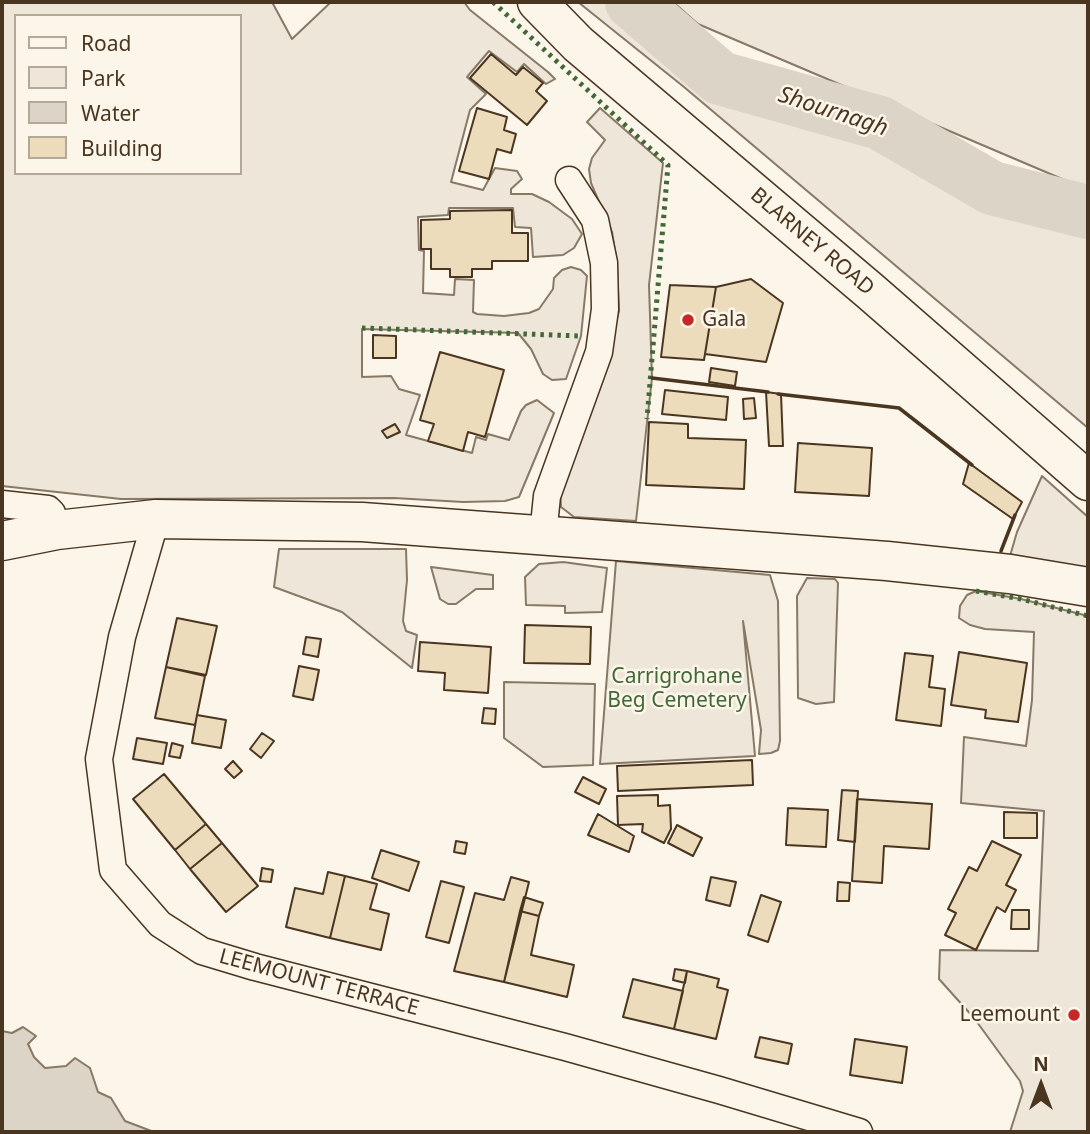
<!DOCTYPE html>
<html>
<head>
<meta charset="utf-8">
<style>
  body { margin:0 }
  #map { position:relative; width:1090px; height:1134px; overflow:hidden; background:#fbf6e9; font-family:"Noto Sans",sans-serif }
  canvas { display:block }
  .frame { position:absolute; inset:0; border:4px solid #4a3520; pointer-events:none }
  .legend { position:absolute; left:14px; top:14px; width:228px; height:161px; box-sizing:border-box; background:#fbf6e9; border:2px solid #b4a999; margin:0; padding:9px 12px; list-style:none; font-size:21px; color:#4a3520 }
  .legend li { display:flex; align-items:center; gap:14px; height:35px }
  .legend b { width:35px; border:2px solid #b4a999 }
  .north { position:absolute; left:1006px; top:1050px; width:70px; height:70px; -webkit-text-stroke:5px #fbf6e9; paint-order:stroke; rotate:0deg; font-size:19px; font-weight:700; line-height:28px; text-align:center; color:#4a3520 }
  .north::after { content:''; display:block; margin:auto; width:24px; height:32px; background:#4a3520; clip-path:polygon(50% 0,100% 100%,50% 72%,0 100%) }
</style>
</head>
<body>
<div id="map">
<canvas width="1090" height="1134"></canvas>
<div class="frame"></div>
<ul class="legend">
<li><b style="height:9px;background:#fbf6e9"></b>Road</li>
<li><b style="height:19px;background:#ede6d9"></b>Park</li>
<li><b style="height:19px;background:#dcd4c6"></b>Water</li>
<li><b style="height:19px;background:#ecdcbc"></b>Building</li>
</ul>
<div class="north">N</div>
</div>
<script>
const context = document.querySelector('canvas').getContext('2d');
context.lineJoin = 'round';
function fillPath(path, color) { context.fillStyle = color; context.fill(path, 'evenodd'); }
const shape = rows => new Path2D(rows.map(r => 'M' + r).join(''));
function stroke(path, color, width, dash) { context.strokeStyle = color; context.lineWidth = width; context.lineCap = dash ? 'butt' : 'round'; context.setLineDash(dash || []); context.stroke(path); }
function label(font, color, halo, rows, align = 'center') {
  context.font = font + ' "Noto Sans",sans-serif'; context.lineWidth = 5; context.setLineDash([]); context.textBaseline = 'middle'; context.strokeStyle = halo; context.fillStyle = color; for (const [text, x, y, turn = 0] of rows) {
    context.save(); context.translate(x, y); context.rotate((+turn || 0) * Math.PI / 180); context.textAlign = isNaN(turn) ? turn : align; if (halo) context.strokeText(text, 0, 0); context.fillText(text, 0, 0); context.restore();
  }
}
const green = shape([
  [2,2,272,2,292,39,331,2,464,2,470,10,548,72,555,79,546,84,524,64,517,72,489,51,467,77,486,94,470,110,451,182,483,190,495,168,517,171,522,179,511,189,511,194,532,194,549,202,572,219,582,234,574,248,563,255,533,257,531,228,515,227,513,208,449,208,448,215,418,217,419,250,424,251,423,293,454,295,455,279,474,280,473,312,477,314,504,316,529,313,539,309,553,289,554,278,562,270,571,267,581,270,587,276,581,336,566,379,552,380,543,374,531,349,518,333,362,329,362,377,391,376,399,389,420,395,406,435,472,453,476,437,486,440,488,434,509,440,521,411,526,405,537,400,554,413,519,497,505,501,463,502,394,498,121,499,2,486,2,2],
  [16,16,240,16,240,173,16,173,16,16],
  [578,2,618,2,711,81,828,126,935,173,1011,212,1084,225,1088,228,1088,428,684,87,578,2],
  [673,2,1088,2,1088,190,698,24,673,2],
  [600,108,663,163,649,285,652,378,636,521,574,517,561,507,560,488,603,373,619,311,617,263,612,232,591,183,589,169,592,158,605,140,587,122,600,108],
  [1042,476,1088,517,1088,569,1010,556,1017,532,1042,476],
  [279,549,406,549,407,580,403,621,406,631,417,635,412,668,342,612,274,587,279,549],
  [616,561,770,575,778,601,780,741,778,750,771,753,759,754,761,730,743,621,755,756,600,764,616,561],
  [563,562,607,568,602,612,565,613,565,606,526,605,525,577,539,564,563,562],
  [431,567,493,575,493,589,476,589,456,604,448,604,440,599,431,567],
  [807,578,835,579,838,583,834,702,816,704,798,698,797,596,807,578],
  [976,591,1021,599,1088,616,1088,1132,1010,1132,1023,1091,1020,1081,974,1018,939,979,940,950,1038,951,1044,811,961,803,964,737,1026,746,1032,700,1034,632,985,629,970,625,959,618,960,606,967,595,976,591],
  [504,682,595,684,593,765,543,767,504,738,504,682]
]);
fillPath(green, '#ede6d9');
stroke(green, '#887966', 2);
const water = shape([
  [23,1027,36,1036,28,1044,34,1057,45,1068,66,1066,75,1058,90,1068,98,1092,111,1098,125,1121,154,1132,2,1132,2,1031,12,1033,23,1027]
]);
fillPath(water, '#dcd4c6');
stroke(water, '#887966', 2);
stroke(shape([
  [632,2,720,78,880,123,992,188,1088,212]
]), '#dcd4c6', 54);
const building = shape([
  [491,54,516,75,523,67,543,83,536,91,547,101,527,125,470,78,491,54],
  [477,108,507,117,504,130,516,134,511,153,497,149,489,179,459,171,477,108],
  [512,210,512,233,528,233,528,261,492,261,492,269,472,269,472,277,450,277,450,269,431,269,431,249,421,249,421,220,450,219,450,211,512,210],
  [751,279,783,303,766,362,705,354,716,287,751,279],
  [670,285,716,287,704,360,661,357,670,285],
  [373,335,396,336,396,358,373,358,373,335],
  [440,352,504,370,485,437,468,432,463,451,428,441,434,424,420,420,440,352],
  [711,368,737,372,735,386,709,382,711,368],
  [665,390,728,397,726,420,662,414,665,390],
  [766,392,781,394,783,446,769,446,766,392],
  [754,398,756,418,744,419,743,399,754,398],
  [649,422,688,424,688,438,746,440,744,489,646,485,649,422],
  [395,424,400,432,387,438,382,431,395,424],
  [798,443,872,448,869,496,795,492,798,443],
  [969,463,1022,502,1013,519,963,484,969,463],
  [177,618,217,626,206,675,166,667,177,618],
  [525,625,591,627,590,664,524,663,525,625],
  [306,637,321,639,318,657,303,654,306,637],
  [420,642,491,647,488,693,444,690,445,673,418,671,420,642],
  [959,652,1027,663,1018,722,985,718,986,710,951,705,959,652],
  [905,653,933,656,929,687,945,689,941,726,896,720,905,653],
  [299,666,319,670,313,700,293,696,299,666],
  [166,667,205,676,195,725,155,718,166,667],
  [484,708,496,709,495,724,482,723,484,708],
  [197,715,226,720,221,748,192,743,197,715],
  [262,733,274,741,261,758,250,749,262,733],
  [137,738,167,743,163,764,133,759,137,738],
  [172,743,183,746,180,758,169,756,172,743],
  [752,760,753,785,618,791,617,766,752,760],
  [233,761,242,771,234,778,225,769,233,761],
  [164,774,206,824,175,850,133,799,164,774],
  [583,777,606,789,599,804,575,792,583,777],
  [842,790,858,791,855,842,838,840,842,790],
  [658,795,658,806,670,805,671,829,664,843,642,832,643,824,618,825,617,796,658,795],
  [857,799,932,804,929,849,884,846,882,883,852,881,857,799],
  [788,808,828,810,826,847,786,845,788,808],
  [1004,812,1037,813,1037,838,1004,838,1004,812],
  [598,814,634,836,629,852,588,835,598,814],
  [206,824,222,843,190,869,175,850,206,824],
  [677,825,702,838,693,856,668,843,677,825],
  [456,841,467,843,465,854,454,852,456,841],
  [992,841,1021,855,1006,885,1016,890,1005,912,997,907,976,950,945,935,956,913,948,909,969,867,977,871,992,841],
  [222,843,258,886,226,912,190,869,222,843],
  [381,850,419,862,409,891,372,878,381,850],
  [262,868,273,870,271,882,260,881,262,868],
  [328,872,345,876,330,938,286,927,295,888,323,894,328,872],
  [345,876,377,884,370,909,389,914,381,950,330,938,345,876],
  [511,877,529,882,504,982,454,971,475,893,504,900,511,877],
  [711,877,736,882,730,906,706,900,711,877],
  [441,881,464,887,449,943,426,937,441,881],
  [838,882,850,883,849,901,837,901,838,882],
  [761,895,781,902,768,942,748,935,761,895],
  [524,897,543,903,539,916,520,911,524,897],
  [1012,910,1029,910,1029,929,1011,929,1012,910],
  [520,911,539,916,531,955,574,965,567,997,504,982,520,911],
  [675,969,687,971,685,983,673,980,675,969],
  [687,971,719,979,717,987,728,990,716,1039,674,1029,687,971],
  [633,979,683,991,674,1029,623,1017,633,979],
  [760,1037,792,1044,788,1064,755,1057,760,1037],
  [855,1039,907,1047,902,1083,850,1075,855,1039]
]);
fillPath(building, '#ecdcbc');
stroke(building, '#4a3520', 2);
const minor = shape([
  [2,504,48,509,52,513,57,530],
  [156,519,122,637,99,759,113,870,160,924,202,951,255,967,565,1047,719,1090,859,1132],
  [543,535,547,496,599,352,605,309,604,263,595,220,569,180]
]);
const secondary = shape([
  [537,2,578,44,870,291,1088,481],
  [2,541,57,530,156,519,362,522,887,561,1010,574,1088,587]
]);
stroke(minor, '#4a3520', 29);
stroke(secondary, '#4a3520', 41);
stroke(minor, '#fbf6e9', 26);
stroke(secondary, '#fbf6e9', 38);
stroke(shape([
  [493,2,668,165,647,419],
  [362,328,581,336],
  [976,591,1021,599,1088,616]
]), '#436837', 5, [3.5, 5]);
stroke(shape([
  [652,378,768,392],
  [778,394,899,408,972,465],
  [1001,551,1015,515]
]), '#4a3520', 3.5);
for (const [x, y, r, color] of [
  [688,320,7,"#c62828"],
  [1074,1015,7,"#c62828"]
]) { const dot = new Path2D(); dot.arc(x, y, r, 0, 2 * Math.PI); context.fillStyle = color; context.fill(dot); stroke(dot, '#fbf6e9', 2.5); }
label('21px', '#4a3520', '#fbf6e9', [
  ["BLARNEY ROAD",812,242,40],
  ["LEEMOUNT TERRACE",319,983,15]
]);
label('21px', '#4a3520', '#fbf6e9', [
  ["Gala",702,320],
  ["Leemount",1060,1015,"right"]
], 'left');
label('21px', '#436837', '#fbf6e9', [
  ["Carrigrohane",677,677],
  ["Beg Cemetery",677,701]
]);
label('italic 23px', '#4a3520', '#fbf6e9', [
  ["Shournagh",833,112,18]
]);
</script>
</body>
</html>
